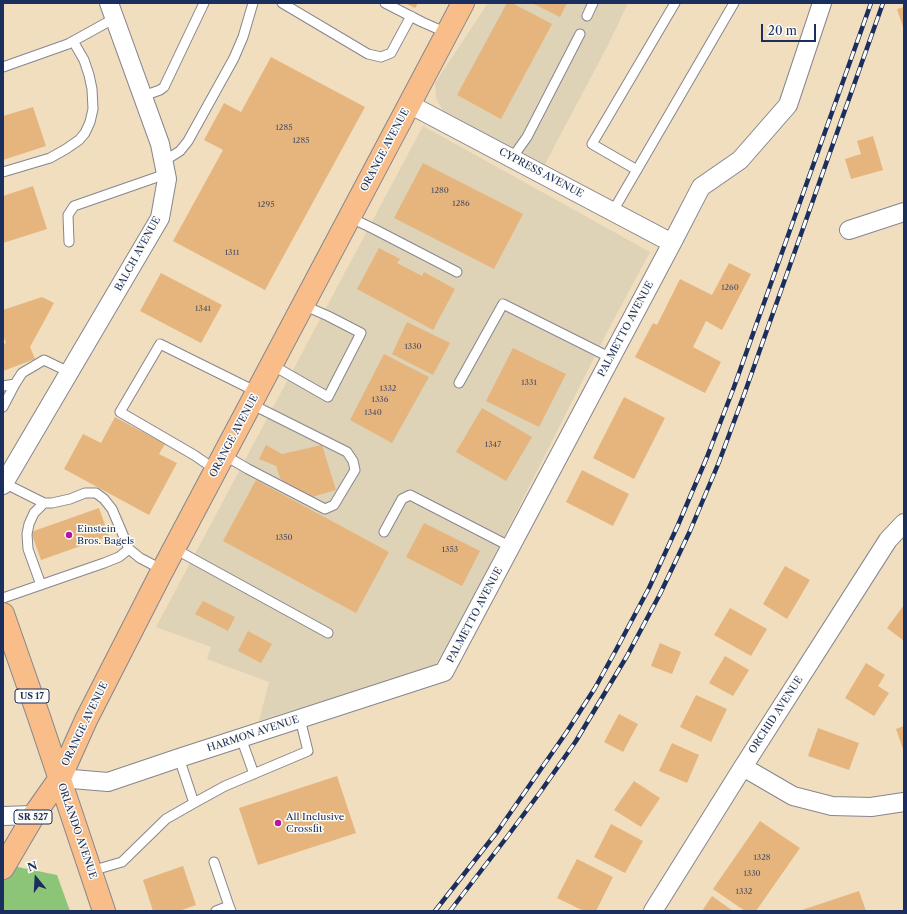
<!DOCTYPE html>
<html>
<head>
<meta charset="utf-8">
<style>
  body { margin:0 }
  #map { position:relative; width:907px; height:914px; overflow:hidden; background:#f0debe; font-family:"Libre Caslon Text",serif }
  canvas { display:block }
  .frame { position:absolute; inset:0; border:4px solid #1b2f5e; pointer-events:none }
  .north { position:absolute; left:16px; top:858px; width:40px; height:40px; -webkit-text-stroke:3px #fdfcf7; paint-order:stroke; rotate:342deg; font-size:11px; font-weight:700; line-height:16px; text-align:center; color:#1b2f5e }
  .north::after { content:''; display:block; margin:auto; width:14px; height:18px; background:#1b2f5e; clip-path:polygon(50% 0,100% 100%,50% 72%,0 100%) }
  .scale { position:absolute; left:761px; top:24px; width:55px; height:18px; box-sizing:border-box; border:2px solid #1b2f5e; border-top:0; padding-left:5px; font-size:12px; line-height:14px; white-space:nowrap; color:#1b2f5e; -webkit-text-stroke:3px #fdfcf7; paint-order:stroke }
</style>
</head>
<body>
<div id="map">
<canvas width="907" height="914"></canvas>
<div class="frame"></div>
<div class="north">N</div>
<div class="scale">20 m</div>
</div>
<script>
const context = document.querySelector('canvas').getContext('2d');
context.lineJoin = 'round';
function fillPath(path, color) { context.fillStyle = color; context.fill(path, 'evenodd'); }
const shape = rows => new Path2D(rows.map(r => 'M' + r).join(''));
function stroke(path, color, width, dash) { context.strokeStyle = color; context.lineWidth = width; context.lineCap = dash ? 'butt' : 'round'; context.setLineDash(dash || []); context.stroke(path); }
function label(font, color, halo, rows, align = 'center') {
  context.font = font + ' "Libre Caslon Text",serif'; context.lineWidth = 3; context.setLineDash([]); context.textBaseline = 'middle'; context.strokeStyle = halo; context.fillStyle = color; for (const [text, x, y, turn = 0] of rows) {
    context.save(); context.translate(x, y); context.rotate((+turn || 0) * Math.PI / 180); context.textAlign = isNaN(turn) ? turn : align; if (halo) context.strokeText(text, 0, 0); context.fillText(text, 0, 0); context.restore();
  }
}
fillPath(shape([
  [488,3,628,3,608,45,545,164,444,113,436,98,435,83],
  [423,126,650,252,605,336,477,590,435,666,259,721,269,682,207,659,211,647,156,627]
]), '#ded3b6');
fillPath(shape([
  [3,864,57,875,70,911,3,911]
]), '#8dc578');
fillPath(shape([
  [405,3,418,3,415,8],
  [507,3,512,3,552,24,501,119,457,95],
  [532,3,567,3,560,17],
  [904,7,904,30,897,9],
  [271,57,365,107,265,290,173,241,223,150,204,140,224,103,241,112],
  [33,107,46,146,3,160,3,116],
  [873,136,883,170,851,179,845,159,861,154,857,141],
  [423,163,523,214,494,269,394,218],
  [33,186,47,229,3,243,3,196],
  [379,248,400,259,397,263,422,276,424,272,455,289,433,330,357,289],
  [729,263,751,274,722,330,706,321,693,347,721,362,705,393,635,357,653,323,657,325,680,279,712,295],
  [161,273,222,305,201,343,140,311],
  [42,297,54,303,30,347,35,359,3,371,3,344,6,343,3,335,3,310],
  [407,322,450,343,433,375,392,354],
  [513,348,566,374,539,427,486,401],
  [384,354,429,377,392,443,350,420],
  [624,397,665,418,634,479,593,458],
  [482,408,532,437,506,481,456,452],
  [115,417,165,444,159,454,177,463,149,515,64,469,83,434,101,443],
  [266,445,282,454,322,445,336,490,312,497,281,480,276,466,259,459],
  [582,470,629,494,613,526,566,502],
  [256,480,389,552,356,613,223,541],
  [99,508,109,536,41,560,31,532],
  [424,523,480,551,462,586,406,557],
  [785,566,810,580,787,619,763,604],
  [203,601,235,617,228,631,195,614],
  [904,605,904,641,887,628],
  [730,608,767,629,751,656,714,635],
  [248,631,272,644,261,663,238,651],
  [660,643,681,652,672,674,651,666],
  [725,656,749,670,733,696,709,683],
  [866,663,885,675,878,686,889,693,874,716,845,698],
  [696,695,727,709,711,742,680,727],
  [619,714,638,724,623,752,604,742],
  [904,726,904,752,896,729],
  [818,728,859,743,849,770,808,756],
  [672,743,699,755,687,783,659,771],
  [337,776,356,833,258,865,239,808],
  [634,781,660,798,641,827,614,810],
  [760,821,800,848,756,911,745,911,713,889],
  [611,824,643,841,625,873,594,857],
  [577,859,613,877,596,911,584,911,557,898],
  [183,866,196,905,179,911,153,911,143,880],
  [859,891,866,911,799,911],
  [712,896,733,911,702,911]
]), '#e6b57e');
const service = shape([
  [282,3,368,54,381,57,391,53,411,16],
  [385,3,422,22,447,33],
  [587,16,593,3],
  [3,67,68,44,115,18],
  [143,96,160,90,164,87,204,3],
  [512,158,527,137,580,34],
  [164,161,180,151,188,141,234,58,243,37,253,3],
  [637,170,592,144,675,3],
  [3,172,50,158,66,149,79,140,85,133,90,122,93,109,92,89,89,75,84,60,73,41],
  [613,211,734,3],
  [349,217,374,229,457,272],
  [69,242,68,215,74,206,166,174],
  [272,365,328,397,361,333,328,316,303,305],
  [459,383,503,304,611,358],
  [3,386,15,384,22,373,44,360,69,372],
  [3,407,15,384],
  [224,455,248,469,325,509,334,505,355,470,353,461,347,452,251,404],
  [216,470,194,455,120,412,160,344,257,392],
  [4,483,44,503,52,503,70,499,85,493,96,493,104,499,112,509,129,549,140,558,163,570],
  [384,532,402,499,410,495,511,547],
  [175,549,328,633],
  [41,585,28,549,27,534,29,524,34,513,44,503],
  [3,598,104,563,119,557,129,549],
  [241,738,254,774],
  [179,758,194,803],
  [214,862,229,906],
  [91,871,122,862,166,819,194,803,225,786,308,751,300,719],
  [216,911,229,906,231,911]
]);
const minor = shape([
  [409,104,672,243],
  [849,230,904,212],
  [3,485,160,218,167,179,160,144,109,3],
  [743,767,793,796,832,806,871,807,904,802],
  [60,778,108,782,179,758,444,672,672,243,701,187,740,160,788,105,822,3],
  [3,816,34,815],
  [653,911,743,767,888,540,904,523]
]);
const primary = shape([
  [3,614,39,717,104,911],
  [3,868,34,815,60,778,86,720,159,577,463,3]
]);
stroke(service, '#86868e', 11);
stroke(minor, '#86868e', 20);
stroke(primary, '#86868e', 24);
stroke(service, '#fff', 9);
stroke(minor, '#fff', 18);
stroke(primary, '#f8bd89', 22);
const rail = shape([
  [435,911,497,832,566,733,595,688,616,650,649,588,678,525,707,457,734,387,871,3],
  [450,911,507,837,541,791,576,741,627,656,660,594,690,531,719,462,745,392,883,3]
]);
stroke(rail, '#1b2f5e', 4.5);
stroke(rail, '#fdfcf7', 3, [9]);
for (const [x, y, r, color] of [
  [69,535,4,"#b5179e"],
  [278,823,4,"#b5179e"]
]) { const dot = new Path2D(); dot.arc(x, y, r, 0, 2 * Math.PI); context.fillStyle = color; context.fill(dot); stroke(dot, '#fdfcf7', 1.5); }
label('8px', '#4e5066', null, [
  ["1285",284,128],
  ["1285",301,141],
  ["1280",440,191],
  ["1286",461,204],
  ["1295",266,205],
  ["1311",232,253],
  ["1260",730,288],
  ["1341",203,309],
  ["1330",413,347],
  ["1331",529,383],
  ["1332",388,389],
  ["1336",380,400],
  ["1340",373,413],
  ["1347",493,445],
  ["1350",284,538],
  ["1353",450,550],
  ["1328",762,858],
  ["1330",752,874],
  ["1332",744,892]
]);
for (const [x, y, w] of [
  [32,696,34],
  [33,817,38]
]) { const box = new Path2D(); box.roundRect(x - w / 2, y - 7, w, 14, 3); context.fillStyle = '#fdfcf7'; context.fill(box); stroke(box, '#1b2f5e', 1); }
label('bold 9px', '#1b2f5e', null, [
  ["US 17",32,696],
  ["SR 527",33,817]
]);
label('10px', '#1b2f5e', '#fdfcf7', [
  ["ORANGE AVENUE",385,150,-62],
  ["CYPRESS AVENUE",541,173,28],
  ["BALCH AVENUE",138,254,-61],
  ["PALMETTO AVENUE",626,329,-62],
  ["ORANGE AVENUE",234,436,-62],
  ["PALMETTO AVENUE",475,615,-62],
  ["ORCHID AVENUE",776,715,-57],
  ["ORANGE AVENUE",85,724,-64],
  ["HARMON AVENUE",253,734,-18],
  ["ORLANDO AVENUE",77,831,71]
]);
label('10px', '#1b2f5e', '#fdfcf7', [
  ["Einstein",77,529],
  ["Bros. Bagels",77,541],
  ["All Inclusive",286,817],
  ["Crossfit",286,829]
], 'left');
</script>
</body>
</html>
